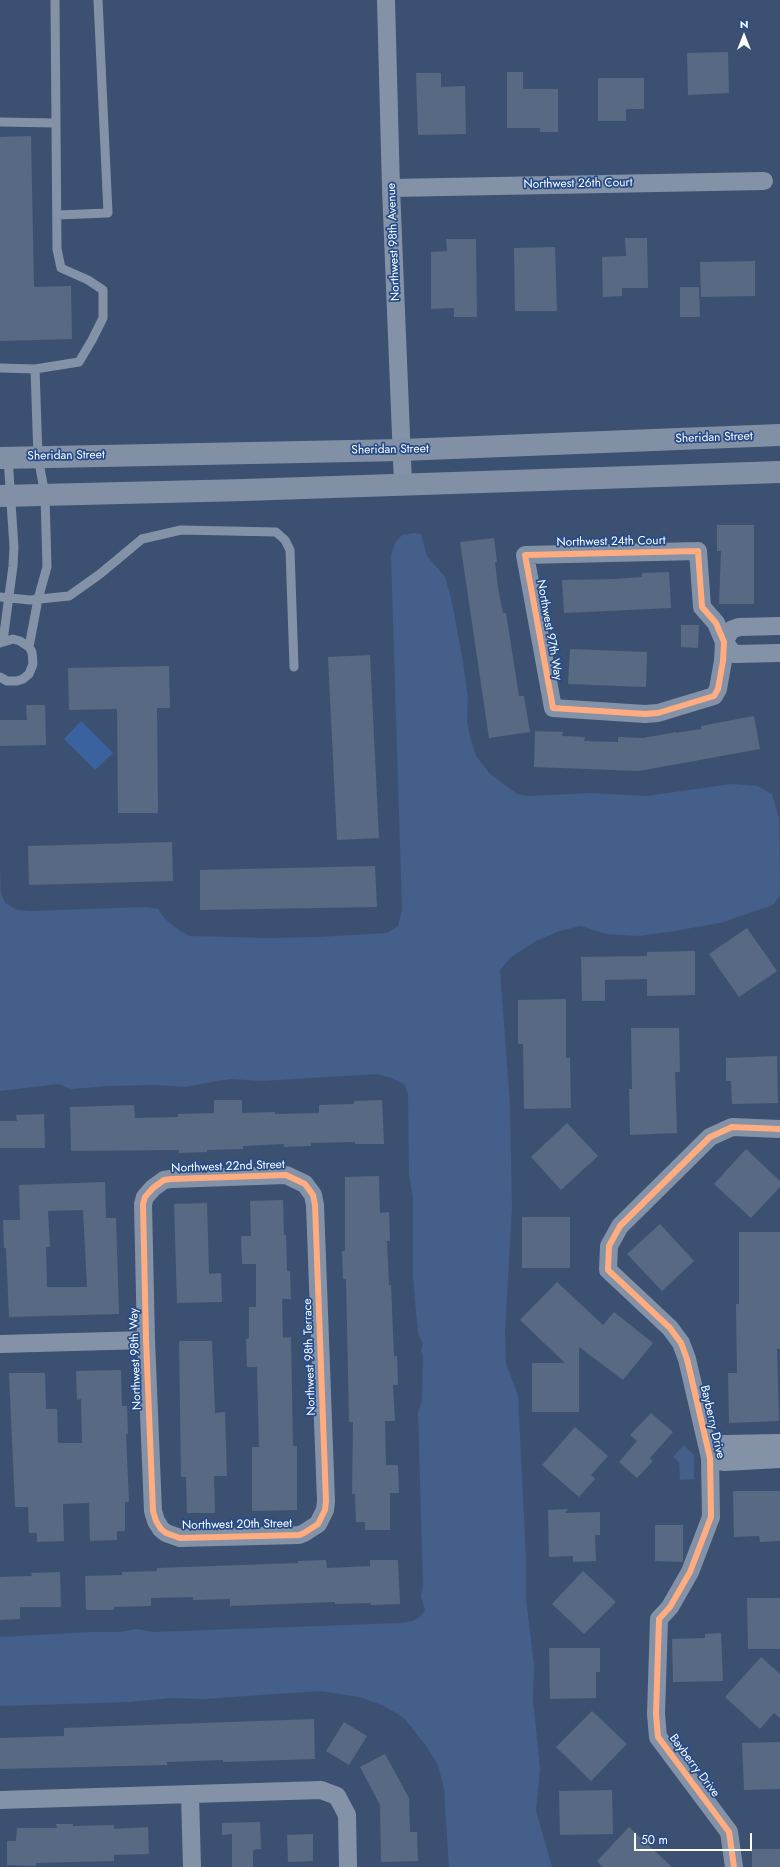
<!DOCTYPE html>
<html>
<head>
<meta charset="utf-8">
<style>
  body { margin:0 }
  #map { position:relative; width:780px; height:1867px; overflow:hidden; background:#3c5172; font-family:Jost,sans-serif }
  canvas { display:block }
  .north { position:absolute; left:724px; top:16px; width:40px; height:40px; -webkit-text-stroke:3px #254c89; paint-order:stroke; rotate:0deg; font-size:11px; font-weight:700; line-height:16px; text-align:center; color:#fff }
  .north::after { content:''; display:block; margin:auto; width:14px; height:18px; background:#fff; clip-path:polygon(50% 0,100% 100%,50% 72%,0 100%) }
  .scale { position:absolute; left:634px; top:1833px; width:118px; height:18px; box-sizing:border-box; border:2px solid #fff; border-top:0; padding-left:5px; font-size:12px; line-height:14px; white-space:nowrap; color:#fff; -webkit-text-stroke:3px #254c89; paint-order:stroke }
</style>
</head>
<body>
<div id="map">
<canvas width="780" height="1867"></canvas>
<div class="north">N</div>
<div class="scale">50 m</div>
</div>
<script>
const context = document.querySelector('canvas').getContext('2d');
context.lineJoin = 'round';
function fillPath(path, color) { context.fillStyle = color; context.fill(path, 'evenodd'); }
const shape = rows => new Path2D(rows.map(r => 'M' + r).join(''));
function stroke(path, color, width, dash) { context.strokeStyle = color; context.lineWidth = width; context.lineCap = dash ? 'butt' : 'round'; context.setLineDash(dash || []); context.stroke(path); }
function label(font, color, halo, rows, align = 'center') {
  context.font = font + ' Jost,sans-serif'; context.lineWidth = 3.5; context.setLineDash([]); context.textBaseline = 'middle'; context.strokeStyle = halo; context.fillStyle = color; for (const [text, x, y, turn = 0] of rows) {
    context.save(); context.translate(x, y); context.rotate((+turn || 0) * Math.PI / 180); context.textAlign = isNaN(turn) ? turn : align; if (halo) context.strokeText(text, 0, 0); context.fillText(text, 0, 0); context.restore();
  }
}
fillPath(shape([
  [81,721,113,753,95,770,64,739]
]), '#3a629f');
fillPath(shape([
  [414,533,421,534,427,556,445,577,451,598,463,661,468,700,467,721,470,737,476,756,490,774,517,794,529,796,591,793,646,796,732,784,757,786,772,794,779,818,780,895,773,905,720,923,669,932,638,936,606,934,581,926,559,931,536,941,511,957,500,970,510,1105,512,1208,505,1333,506,1364,518,1395,526,1558,526,1599,534,1665,533,1700,540,1769,536,1811,552,1867,449,1867,444,1789,438,1765,427,1747,404,1718,384,1706,360,1697,319,1691,204,1699,171,1698,130,1702,0,1706,0,1637,92,1632,120,1632,136,1629,155,1632,401,1623,413,1621,421,1616,425,1610,421,1596,423,1585,418,1412,422,1401,423,1356,421,1350,423,1343,418,1334,413,1276,413,1198,409,1174,408,1094,404,1084,391,1078,378,1074,262,1081,232,1079,216,1081,186,1087,156,1085,109,1086,71,1089,59,1084,0,1091,0,867,1,893,5,903,17,910,31,911,147,907,158,909,165,919,180,931,190,936,267,938,319,937,387,933,398,926,402,910,391,555,395,543,402,535],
  [684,1445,694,1455,694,1479,680,1480,679,1462,673,1457]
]), '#445f8a');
fillPath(shape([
  [728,52,729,93,688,95,687,53],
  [507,72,523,72,523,89,558,89,558,132,540,132,540,128,507,128],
  [416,73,441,73,441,87,465,86,466,134,418,135],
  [598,78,644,78,644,109,626,109,626,121,598,121],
  [31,136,34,287,71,286,72,339,0,341,0,137],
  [625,238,647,238,648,288,622,288,622,296,603,297,602,257,626,256],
  [446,239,476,239,477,317,454,317,454,308,431,309,431,252,447,251],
  [555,247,557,311,515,311,514,248],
  [755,261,755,296,701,297,700,262],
  [680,287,699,287,700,317,680,317],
  [717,525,754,525,754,604,719,604,721,551,717,551],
  [494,538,497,562,495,562,498,588,503,613,506,613,519,696,524,696,530,732,489,738,460,542],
  [669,572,671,608,564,613,562,580,615,579,642,577,642,573],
  [681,625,699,625,698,648,681,647],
  [570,649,647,652,646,687,568,684],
  [370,655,379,838,337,840,328,657],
  [169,666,170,708,157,708,158,813,118,813,117,709,69,710,68,668],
  [26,705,45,705,46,745,0,746,0,720,27,720],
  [754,716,760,749,639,771,534,767,535,731,563,732,562,736,585,737,584,741,618,742,618,737,643,738,676,732,676,733,701,729,701,726],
  [172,842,173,881,29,885,28,846],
  [375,866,377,907,200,910,200,870],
  [747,928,777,971,739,997,709,954],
  [695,951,695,995,647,996,647,979,605,980,605,1001,582,1001,581,957,647,956,647,952],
  [566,999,566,1058,570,1058,571,1108,524,1109,523,1044,518,1044,518,1000],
  [631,1028,679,1028,680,1072,675,1072,677,1133,630,1135,629,1089,632,1089],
  [777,1056,778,1103,732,1104,731,1081,726,1081,726,1058],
  [214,1100,242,1100,242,1113,275,1112,275,1114,319,1113,319,1105,354,1104,354,1101,382,1100,384,1144,355,1144,355,1142,311,1143,311,1146,284,1147,284,1144,243,1146,243,1149,207,1150,207,1152,179,1153,179,1150,71,1151,70,1107,134,1105,135,1118,178,1117,178,1114,214,1113],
  [44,1114,45,1148,0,1148,0,1121,17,1121,16,1115],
  [567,1123,598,1156,561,1190,531,1157],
  [746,1149,780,1181,780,1187,751,1218,714,1184],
  [379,1176,380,1213,389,1212,390,1241,387,1241,389,1285,391,1285,394,1356,397,1356,398,1385,393,1385,395,1421,385,1421,386,1465,398,1465,399,1493,390,1493,390,1530,365,1530,365,1522,356,1522,355,1494,352,1494,353,1422,349,1422,346,1279,343,1279,342,1251,345,1251,345,1177],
  [105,1182,106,1218,116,1218,119,1314,9,1317,6,1248,4,1248,3,1220,20,1220,19,1185],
  [83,1210,87,1287,47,1287,46,1247,50,1247,48,1211],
  [283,1200,284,1235,286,1235,287,1271,290,1271,291,1299,282,1299,283,1338,291,1337,293,1446,297,1446,297,1510,252,1511,252,1447,259,1447,257,1367,247,1367,246,1339,249,1338,249,1307,256,1307,256,1264,242,1264,241,1236,251,1236,250,1201],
  [207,1203,209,1274,221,1273,222,1302,177,1303,174,1204],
  [522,1217,570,1217,570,1268,522,1268],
  [660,1224,694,1261,662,1291,627,1254],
  [739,1232,780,1232,780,1349,777,1349,779,1421,729,1423,728,1373,737,1373,736,1304,739,1304],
  [557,1282,603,1325,614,1312,653,1343,623,1380,579,1347,579,1412,532,1412,532,1363,565,1363,520,1320],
  [179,1341,212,1341,215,1413,225,1412,227,1476,214,1476,215,1513,187,1513,186,1477,181,1477],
  [121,1370,122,1406,127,1406,128,1434,126,1434,129,1502,125,1502,125,1531,117,1531,117,1540,90,1541,89,1503,63,1504,64,1541,37,1542,37,1533,29,1533,28,1507,15,1507,9,1373,45,1373,46,1409,57,1409,58,1443,82,1443,81,1399,77,1400,76,1371],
  [651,1413,673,1432,650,1458,653,1461,637,1478,619,1462,637,1441,630,1435],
  [575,1427,608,1456,591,1475,595,1479,579,1497,542,1465],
  [733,1491,780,1491,780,1541,760,1542,759,1536,734,1537],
  [568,1509,565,1513,600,1512,600,1535,595,1535,596,1561,573,1562,573,1556,549,1557,548,1510],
  [655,1525,683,1525,683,1562,655,1561],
  [326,1560,327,1568,370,1566,370,1560,398,1560,400,1604,371,1605,371,1603,335,1604,335,1602,230,1606,230,1599,193,1600,193,1597,151,1598,151,1606,114,1607,114,1610,86,1610,85,1576,122,1575,122,1572,157,1571,157,1568,298,1563,298,1561],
  [583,1571,616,1602,584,1634,552,1604],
  [60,1572,61,1607,20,1607,20,1619,0,1620,0,1577,32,1576,31,1573],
  [747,1598,780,1598,780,1649,748,1649],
  [721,1633,723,1681,673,1682,672,1639,705,1638,705,1634],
  [549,1648,600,1648,600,1672,596,1672,596,1698,550,1699],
  [761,1657,780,1674,780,1718,774,1713,760,1729,725,1697],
  [592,1711,627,1744,591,1781,556,1747],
  [314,1719,315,1759,223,1762,223,1760,167,1762,167,1765,0,1769,0,1738,64,1736,64,1728],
  [344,1722,367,1736,349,1765,326,1751],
  [780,1742,780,1789,744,1790,742,1743],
  [385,1754,409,1798,410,1832,417,1832,418,1861,381,1862,380,1805,360,1767],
  [612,1790,613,1834,560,1835,559,1791],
  [260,1822,261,1849,253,1850,253,1867,232,1867,232,1834,222,1835,222,1823],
  [56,1824,73,1824,73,1826,114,1825,114,1829,148,1827,149,1854,114,1855,114,1861,36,1863,36,1866,7,1865,7,1841,16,1841,17,1828,57,1828],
  [629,1827,672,1867,603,1867,597,1861],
  [313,1834,313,1861,288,1862,287,1835],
  [752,1849,780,1849,780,1867,752,1867]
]), '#586983');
stroke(shape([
  [0,122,56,123],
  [57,215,108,213,98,0],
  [0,368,35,369,79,362,92,340,103,318,103,290,88,280,61,268,57,249,55,0],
  [0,597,30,600,69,596,100,574,142,539,181,530,276,532,285,540,290,550,294,667],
  [3,641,13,566,14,547,8,458],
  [0,643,13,639,20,641,29,647,32,652,33,664,29,674,23,679,17,681,7,681,0,677],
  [29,647,38,599,47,567,45,495,38,457,35,369]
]), '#8392a7', 9);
stroke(shape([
  [386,0,391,188,403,484],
  [391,188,764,181],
  [698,551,702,607,716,623,724,642,723,661,718,689,714,696,658,713,645,714,553,708,525,555,698,551],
  [780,626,739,627,731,630,724,642,734,654,780,653],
  [286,1175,305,1184,313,1195,315,1205,326,1501,325,1510,318,1524,304,1533,299,1535,180,1538,166,1533,161,1529,156,1521,153,1511,146,1340,143,1204,145,1197,153,1188,164,1180,171,1179,286,1175],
  [0,1344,146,1340],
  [780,1443,723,1444,710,1458,724,1462,780,1459],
  [190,1795,192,1867],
  [0,1800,321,1790,337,1796,347,1815,348,1867],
  [734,1867,729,1832,658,1737,656,1714,659,1619,670,1607,690,1572,711,1517,710,1458,687,1359,681,1343,670,1328,608,1270,609,1246,620,1226,710,1137,732,1127,780,1129]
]), '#8392a7', 18);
stroke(shape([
  [0,458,402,450,780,435],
  [0,496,244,490,780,472]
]), '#8290a5', 22);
stroke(shape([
  [698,551,702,607,716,623,724,642,723,661,718,689,714,696,658,713,645,714,553,708,525,555,698,551],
  [286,1175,305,1184,313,1195,315,1205,326,1501,325,1510,318,1524,304,1533,299,1535,180,1538,166,1533,161,1529,156,1521,153,1511,146,1340,143,1204,145,1197,153,1188,164,1180,171,1179,286,1175],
  [734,1867,729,1832,658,1737,656,1714,659,1619,670,1607,690,1572,711,1517,710,1458,687,1359,681,1343,670,1328,608,1270,609,1246,620,1226,710,1137,732,1127,780,1129]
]), '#ffac80', 6);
label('12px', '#fff', '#254c89', [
  ["Northwest 26th Court",578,184,-1],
  ["Northwest 98th Avenue",394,242,-92],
  ["Sheridan Street",714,438,-2],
  ["Sheridan Street",390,450,-1],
  ["Sheridan Street",66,456,-1],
  ["Northwest 24th Court",611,542,-1],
  ["Northwest 97th Way",549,630,80],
  ["Northwest 22nd Street",228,1167,-2],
  ["Northwest 98th Terrace",310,1357,-92],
  ["Northwest 98th Way",136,1359,-92],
  ["Bayberry Drive",712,1422,77],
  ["Northwest 20th Street",237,1525,-1],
  ["Bayberry Drive",694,1766,53]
]);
</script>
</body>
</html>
